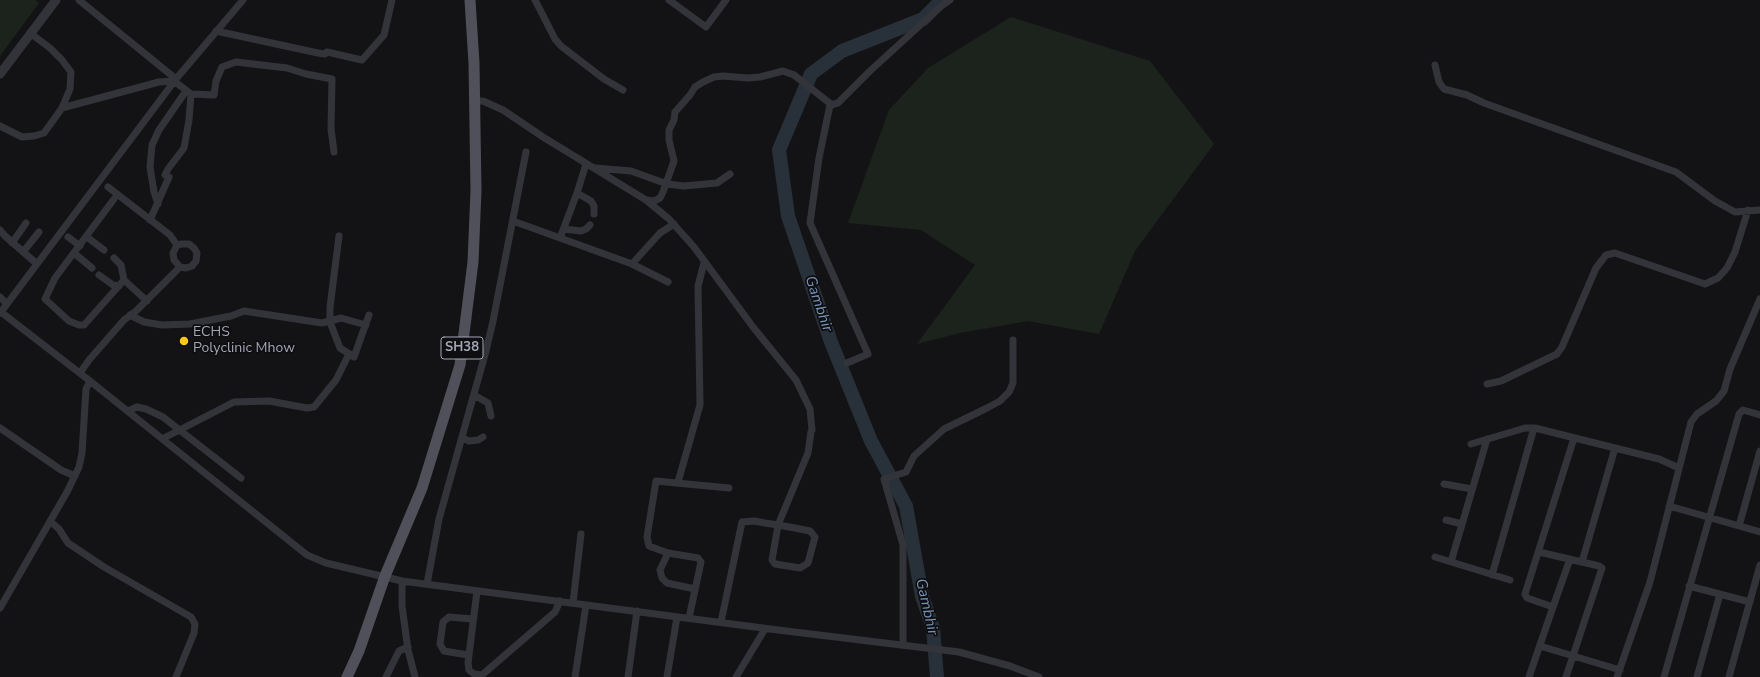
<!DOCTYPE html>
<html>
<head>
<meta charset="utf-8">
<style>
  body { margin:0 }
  canvas { display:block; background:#131315 }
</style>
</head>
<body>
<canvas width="1760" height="677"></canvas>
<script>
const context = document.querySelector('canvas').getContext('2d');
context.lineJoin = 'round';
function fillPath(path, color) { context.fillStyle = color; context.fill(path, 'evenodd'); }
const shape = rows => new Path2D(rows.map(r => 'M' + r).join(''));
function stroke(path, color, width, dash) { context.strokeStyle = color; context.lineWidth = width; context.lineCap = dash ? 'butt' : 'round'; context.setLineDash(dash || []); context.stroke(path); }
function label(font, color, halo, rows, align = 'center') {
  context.font = font + ' "Nunito Sans",sans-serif'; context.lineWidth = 3.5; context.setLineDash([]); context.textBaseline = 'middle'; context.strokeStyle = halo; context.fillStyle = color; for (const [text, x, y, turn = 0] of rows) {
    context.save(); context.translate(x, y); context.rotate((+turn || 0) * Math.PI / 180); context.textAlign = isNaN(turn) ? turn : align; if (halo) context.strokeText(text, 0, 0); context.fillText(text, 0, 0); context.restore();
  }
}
fillPath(shape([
  [0,0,35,0,39,3,0,56],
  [1011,17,1150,61,1214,144,1135,251,1099,334,1028,321,960,333,917,344,975,265,921,230,848,223,889,110,928,68]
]), '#1b231c');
stroke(shape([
  [937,677,933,628,922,596,906,506,871,441,831,342,788,216,779,150,811,74,842,51,923,19,942,0]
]), '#283039', 14);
stroke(shape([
  [79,0,176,79],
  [535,0,555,39,561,46,604,79,623,90],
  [669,0,706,27,726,0],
  [216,31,318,53,325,54,327,52,362,60,384,35,392,0],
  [1435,65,1439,82,1444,89,1467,95,1484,103,1676,172,1715,201,1735,212,1760,210],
  [474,101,483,101,503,110,543,137,646,200,669,219,694,247,753,327,796,380,810,409,812,430],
  [62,108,159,82,174,81,191,94,214,95,216,81,222,67,236,62,287,68,306,74,332,79,331,129,334,152],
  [0,126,22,137,34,136,44,133,62,108,70,89,71,72,62,60,50,48,30,33],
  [595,168,631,171,667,184,684,186,717,183,730,174],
  [165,175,168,169,184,148,189,120,191,94],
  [108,187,170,235,177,245],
  [577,193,586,164],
  [114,199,55,278,45,299,69,321,79,325,84,325,124,280],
  [647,200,654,201,660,198,663,192,674,161,669,140,669,130,674,120,675,112,690,95,695,87,703,82,714,77,723,76,748,78,760,77,783,71,794,75],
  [158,204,154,192,150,167,152,145,159,130,186,91],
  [150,220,169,177],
  [513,221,632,264,668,282],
  [564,229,581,231,586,229,590,225],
  [0,230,5,236,37,264],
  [339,236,330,307,330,322,340,348,354,357,369,315],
  [68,237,80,246],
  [87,237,104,250],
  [560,238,577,193,591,201,594,206,594,214],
  [12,243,26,223],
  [182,244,189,244,194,248,197,253,196,261,192,266,186,268,180,267,174,260,173,253,177,245,182,244],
  [23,252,39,232],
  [74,253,92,268],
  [114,258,121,265,124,280,147,301],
  [632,264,660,233,674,224],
  [99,275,113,285,119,286],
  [0,297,7,304],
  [1,312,176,79,243,0],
  [0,313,1,312,90,381,307,555,326,563,402,581,402,606,408,650,415,677],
  [130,315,144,322,162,325,190,324,231,316,244,311,322,323,341,318,366,325],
  [847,363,868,354,810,223,819,158,830,105,838,103,870,71,940,7,950,0],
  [80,373,89,360,124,320,136,311,180,267],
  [1487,384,1501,381,1557,354,1562,347,1596,268,1606,255,1615,253,1705,284,1718,278,1727,268,1735,252,1748,210],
  [474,395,488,403,491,416],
  [128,411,137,407,146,409,163,417,241,478],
  [0,428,61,470,75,476],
  [462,438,469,441,478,440,483,437],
  [162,439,234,402,269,401,307,408,314,407,336,380,349,354],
  [1471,444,1525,428,1535,428,1659,459,1679,468],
  [678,482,700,405,698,286,704,263],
  [1444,484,1472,489],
  [1669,506,1760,532],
  [1446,520,1462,524],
  [50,521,59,529,68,543,104,567,191,617,195,624,194,633,176,677],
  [1739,526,1760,451],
  [1539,552,1599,566,1602,568,1566,677],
  [668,553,649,546,647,537,656,481,729,488],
  [1435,557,1510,580],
  [1451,562,1487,439],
  [1582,562,1615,448],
  [1492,575,1534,428],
  [402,581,778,630,959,652,1010,666,1039,677],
  [427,584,439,519,486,351,493,321,526,152],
  [1689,586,1750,602],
  [477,591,468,663,469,670,474,674,482,675,555,612,560,601],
  [573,603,581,534],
  [1553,607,1570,559],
  [0,608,67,492,79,467,82,453,86,389,90,381],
  [689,618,701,562,698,558,668,553,660,570,662,578,667,583,695,589],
  [721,622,742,522,754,521,765,523,778,525,795,528,810,531,815,537,808,563,800,568,775,564,772,560,778,525,808,453,811,432],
  [903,645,903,545,884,479,906,472,914,456,944,429,987,408,1000,401,1009,392,1013,383,1013,340],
  [1540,646,1620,670],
  [468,655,444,651,440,644,443,622,449,617,473,619],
  [386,677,399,651,408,647],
  [575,677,586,605],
  [628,677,637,611],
  [667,677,677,617],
  [736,677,765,629],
  [1529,677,1553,607,1527,598,1525,594,1574,438],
  [1617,677,1650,582,1691,422,1697,414,1716,401,1724,391,1730,369,1760,299],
  [1664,677,1739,414,1743,410,1760,415],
  [1697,677,1720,594],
  [1729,677,1760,565]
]), '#33343a', 7);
stroke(shape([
  [0,74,56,0]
]), '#33343a', 9);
stroke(shape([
  [347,677,359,651,385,576,422,488,460,365,473,262,476,191,474,63,470,0]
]), '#4f5059', 11);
stroke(shape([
  [794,75,832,105]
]), '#33343a', 7);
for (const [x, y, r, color] of [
  [184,341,5,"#ffc620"]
]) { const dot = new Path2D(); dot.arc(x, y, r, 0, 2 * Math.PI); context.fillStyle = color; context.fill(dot); stroke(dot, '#0e0e10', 1.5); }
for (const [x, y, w] of [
  [462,348,42]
]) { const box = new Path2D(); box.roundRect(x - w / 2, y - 11, w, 22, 3); context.fillStyle = '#0e0e10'; context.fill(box); stroke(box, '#a3a7b6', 1); }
label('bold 13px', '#a3a7b6', null, [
  ["SH38",462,348]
]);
label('14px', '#a3a7b6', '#0e0e10', [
  ["ECHS",193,333],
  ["Polyclinic Mhow",193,349]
], 'left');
label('italic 15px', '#7793b5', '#0e0e10', [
  ["Gambhir",818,304,71],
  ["Gambhir",926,607,77]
]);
</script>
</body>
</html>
